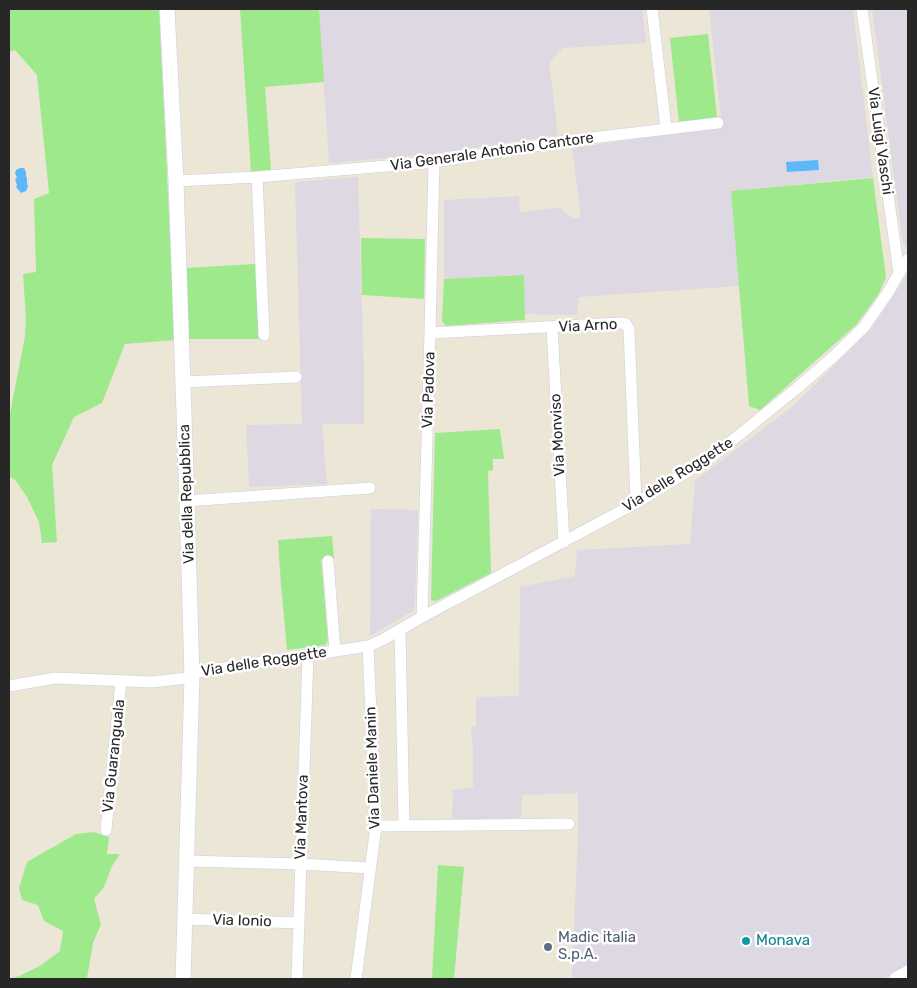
<!DOCTYPE html>
<html>
<head>
<meta charset="utf-8">
<style>
  body { margin:0 }
  #map { position:relative; width:917px; height:988px; overflow:hidden; background:#ece6d6; font-family:Rubik,sans-serif }
  canvas { display:block }
  .frame { position:absolute; inset:0; border:10px solid #272727; pointer-events:none }
</style>
</head>
<body>
<div id="map">
<canvas width="917" height="988"></canvas>
<div class="frame"></div>
</div>
<script>
const context = document.querySelector('canvas').getContext('2d');
context.lineJoin = 'round';
function fillPath(path, color) { context.fillStyle = color; context.fill(path, 'evenodd'); }
const shape = rows => new Path2D(rows.map(r => 'M' + r).join(''));
function stroke(path, color, width, dash) { context.strokeStyle = color; context.lineWidth = width; context.lineCap = dash ? 'butt' : 'round'; context.setLineDash(dash || []); context.stroke(path); }
function label(font, color, halo, rows, align = 'center') {
  context.font = font + ' Rubik,sans-serif'; context.lineWidth = 5; context.setLineDash([]); context.textBaseline = 'middle'; context.strokeStyle = halo; context.fillStyle = color; for (const [text, x, y, turn = 0] of rows) {
    context.save(); context.translate(x, y); context.rotate((+turn || 0) * Math.PI / 180); context.textAlign = isNaN(turn) ? turn : align; if (halo) context.strokeText(text, 0, 0); context.fillText(text, 0, 0); context.restore();
  }
}
fillPath(shape([
  [319,9,642,9,646,43,563,48,549,62,558,135,435,154,329,163],
  [709,9,853,9,873,177,731,191,739,286,579,297,577,315,525,314,524,275,444,279,444,200,519,196,520,212,560,208,574,219,581,217,572,148,722,127],
  [872,9,908,9,908,249,903,244],
  [358,177,364,372,364,424,322,424,327,484,249,487,246,425,302,424,295,182],
  [908,273,908,967,882,979,572,979,578,833,578,793,522,795,521,818,452,820,453,790,473,787,473,751,471,727,476,726,476,697,519,696,520,587,575,576,577,550,690,544,695,481,794,405,871,329],
  [371,509,418,510,415,604,413,611,370,636]
]), '#ddd8e2');
fillPath(shape([
  [9,9,159,9,175,340,125,344,102,403,74,417,52,465,57,542,42,543,39,522,27,497,15,480,9,476,9,419,25,336,26,318,23,274,36,272,34,199,49,193,37,75,15,50,9,52],
  [240,9,319,9,324,82,265,87,271,170,251,172],
  [708,34,717,117,679,122,670,38],
  [873,178,886,278,878,295,856,325,760,410,749,406,731,191],
  [361,238,425,239,424,299,362,295],
  [255,264,259,339,189,339,186,268],
  [524,275,525,320,446,326,442,321,444,279],
  [500,429,504,459,493,459,493,470,488,471,491,573,436,601,431,600,435,433],
  [332,536,334,558,321,559,328,640,326,645,287,650,281,585,278,540],
  [94,832,109,837,107,854,120,854,112,866,104,887,94,899,101,924,93,943,87,978,86,979,9,979,19,976,40,966,60,951,63,931,44,921,38,905,22,900,19,888,27,862,76,834],
  [438,865,464,867,454,979,432,979]
]), '#9de98c');
fillPath(shape([
  [818,160,819,170,787,172,786,162],
  [20,168,24,168,26,172,26,176,27,178,27,183,28,187,26,191,21,193,16,187,17,185,15,179,17,178,15,173,16,170]
]), '#5db8fa');
const minor = shape([
  [652,9,666,128],
  [862,9,899,273],
  [257,177,264,335],
  [176,181,257,177,434,162,566,141,718,123],
  [552,327,564,542],
  [430,333,621,323,626,324,629,329,636,503],
  [183,382,296,377],
  [187,501,370,488],
  [328,561,335,651],
  [422,617,430,333,434,162],
  [400,630,404,825],
  [192,673,368,646,382,640,422,617,636,503,713,456,796,389,833,357,864,327,889,291,899,273,908,259],
  [9,686,55,678,152,682,178,679,192,678],
  [376,826,569,824],
  [106,830,121,681],
  [186,861,301,864,370,868],
  [184,919,299,923],
  [297,979,308,655],
  [356,979,376,826,368,646]
]);
const tertiary = shape([
  [167,9,176,181,187,501,192,678,183,979],
  [897,979,908,973]
]);
stroke(minor, '#cbcce2', 12);
stroke(tertiary, '#cbcce2', 16);
stroke(minor, '#fff', 11);
stroke(tertiary, '#fff', 15);
for (const [x, y, r, color] of [
  [746,941,5,"#0f9aa8"],
  [548,947,5,"#5c6f8a"]
]) { const dot = new Path2D(); dot.arc(x, y, r, 0, 2 * Math.PI); context.fillStyle = color; context.fill(dot); stroke(dot, '#fff', 2); }
label('15px', '#272727', '#fff', [
  ["Via Luigi Vaschi",880,141,82],
  ["Via Generale Antonio Cantore",492,152,-8],
  ["Via Arno",588,326,-3],
  ["Via Padova",429,390,-88],
  ["Via Monviso",558,435,-93],
  ["Via delle Roggette",678,475,-32],
  ["Via della Repubblica",187,494,-92],
  ["Via delle Roggette",264,662,-9],
  ["Via Guaranguala",114,756,-84],
  ["Via Daniele Manin",373,768,-92],
  ["Via Mantova",302,817,-88],
  ["Via Ionio",242,921,2]
]);
label('15px', '#4e5e75', '#fff', [
  ["Madic italia",558,938],
  ["S.p.A.",558,955]
], 'left');
label('15px', '#0d838f', '#fff', [
  ["Monava",756,941]
], 'left');
</script>
</body>
</html>
